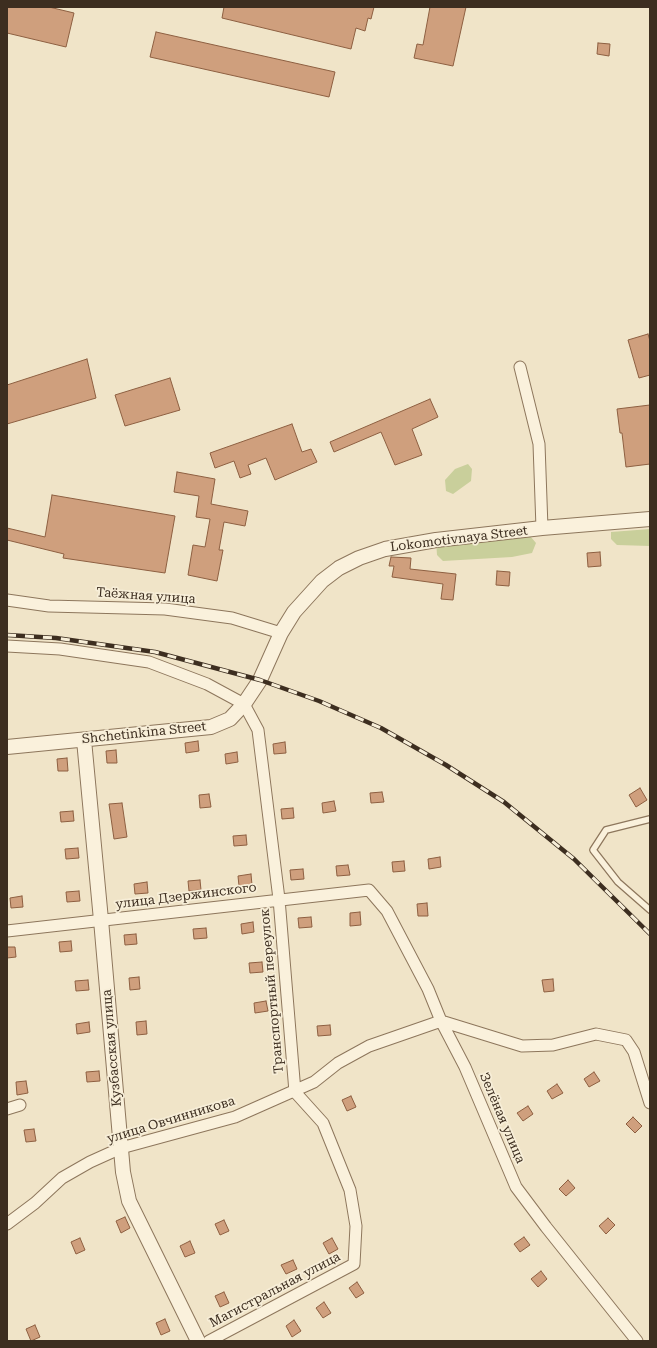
<!DOCTYPE html>
<html>
<head>
<meta charset="utf-8">
<style>
  body { margin:0 }
  #map { position:relative; width:657px; height:1348px; overflow:hidden; background:#f0e4c8; font-family:"Roboto Serif",serif }
  canvas { display:block }
  .frame { position:absolute; inset:0; border:8px solid #3d2e20; pointer-events:none }
</style>
</head>
<body>
<div id="map">
<canvas width="657" height="1348"></canvas>
<div class="frame"></div>
</div>
<script>
const context = document.querySelector('canvas').getContext('2d');
context.lineJoin = 'round';
function fillPath(path, color) { context.fillStyle = color; context.fill(path, 'evenodd'); }
const shape = rows => new Path2D(rows.map(r => 'M' + r).join(''));
function stroke(path, color, width, dash) { context.strokeStyle = color; context.lineWidth = width; context.lineCap = dash ? 'butt' : 'round'; context.setLineDash(dash || []); context.stroke(path); }
function label(font, color, halo, rows, align = 'center') {
  context.font = font + ' "Roboto Serif",serif'; context.lineWidth = 3.5; context.setLineDash([]); context.textBaseline = 'middle'; context.strokeStyle = halo; context.fillStyle = color; for (const [text, x, y, turn = 0] of rows) {
    context.save(); context.translate(x, y); context.rotate((+turn || 0) * Math.PI / 180); context.textAlign = isNaN(turn) ? turn : align; if (halo) context.strokeText(text, 0, 0); context.fillText(text, 0, 0); context.restore();
  }
}
fillPath(shape([
  [468,464,472,469,471,481,453,494,446,491,445,480,455,469],
  [650,529,650,546,617,545,611,539,611,532],
  [525,530,536,543,532,553,512,557,443,561,437,555,436,540]
]), '#c9cf9b');
const building = shape([
  [7,7,49,7,74,13,66,47,7,33,7,7],
  [224,7,374,7,371,19,368,18,365,31,356,28,351,49,222,18,224,7],
  [430,7,466,7,453,66,414,58,417,44,423,45,430,7],
  [156,32,335,72,329,97,150,57,156,32],
  [598,43,610,44,609,56,597,54,598,43],
  [648,334,650,341,650,375,639,378,628,340,648,334],
  [87,359,96,398,7,424,7,385,87,359],
  [170,378,180,410,125,426,115,395,170,378],
  [430,399,438,417,412,429,422,455,395,465,381,432,334,452,330,442,430,399],
  [650,405,650,464,626,467,622,433,620,433,617,409,650,405],
  [292,424,302,452,311,449,317,462,275,480,266,458,248,465,251,474,240,478,234,461,215,468,210,453,292,424],
  [177,472,215,479,211,504,248,511,245,526,224,522,219,550,223,550,217,581,188,575,193,545,205,547,210,519,196,517,199,496,174,492,177,472],
  [52,495,175,516,165,573,63,558,64,554,7,540,7,528,45,537,52,495],
  [600,552,601,566,588,567,587,553,600,552],
  [391,557,411,558,410,569,456,574,453,600,441,599,443,584,392,577,394,566,389,566,391,557],
  [497,571,510,572,509,586,496,585,497,571],
  [198,741,199,751,186,753,185,743,198,741],
  [285,742,286,753,274,754,273,744,285,742],
  [116,750,117,763,107,763,106,751,116,750],
  [237,752,238,762,226,764,225,754,237,752],
  [67,758,68,771,58,771,57,759,67,758],
  [640,788,647,800,636,807,629,795,640,788],
  [382,792,384,802,371,803,370,793,382,792],
  [209,794,211,807,200,808,199,795,209,794],
  [334,801,336,811,323,813,322,803,334,801],
  [122,803,127,837,114,839,109,804,122,803],
  [293,808,294,818,282,819,281,809,293,808],
  [73,811,74,821,61,822,60,812,73,811],
  [246,835,247,845,234,846,233,836,246,835],
  [78,848,79,858,66,859,65,849,78,848],
  [440,857,441,867,429,869,428,859,440,857],
  [404,861,405,871,393,872,392,862,404,861],
  [348,865,350,875,337,876,336,866,348,865],
  [303,869,304,879,291,880,290,870,303,869],
  [251,874,252,885,239,886,238,876,251,874],
  [200,880,201,890,189,891,188,881,200,880],
  [147,882,148,893,135,894,134,884,147,882],
  [79,891,80,901,67,902,66,892,79,891],
  [22,896,23,907,11,908,10,898,22,896],
  [427,903,428,916,418,916,417,904,427,903],
  [360,912,361,925,350,926,350,913,360,912],
  [311,917,312,927,299,928,298,918,311,917],
  [253,922,254,932,242,934,241,924,253,922],
  [206,928,207,938,194,939,193,929,206,928],
  [136,934,137,944,125,945,124,935,136,934],
  [71,941,72,951,60,952,59,942,71,941],
  [7,947,15,947,16,957,7,958,7,947],
  [262,962,263,972,250,973,249,963,262,962],
  [139,977,140,989,130,990,129,978,139,977],
  [553,979,554,991,544,992,542,980,553,979],
  [88,980,89,990,76,991,75,981,88,980],
  [266,1001,268,1011,255,1013,254,1003,266,1001],
  [146,1021,147,1034,137,1035,136,1022,146,1021],
  [89,1022,90,1032,77,1034,76,1024,89,1022],
  [330,1025,331,1035,318,1036,317,1026,330,1025],
  [99,1071,100,1081,87,1082,86,1072,99,1071],
  [594,1072,600,1081,589,1087,584,1079,594,1072],
  [26,1081,28,1093,17,1095,16,1082,26,1081],
  [557,1084,563,1093,552,1099,547,1091,557,1084],
  [351,1096,356,1107,347,1111,342,1100,351,1096],
  [528,1106,533,1114,523,1121,517,1113,528,1106],
  [633,1117,642,1126,635,1133,626,1124,633,1117],
  [34,1129,36,1141,26,1142,24,1130,34,1129],
  [568,1180,575,1188,566,1196,559,1189,568,1180],
  [125,1217,130,1228,121,1233,116,1221,125,1217],
  [608,1218,615,1225,606,1234,599,1226,608,1218],
  [224,1220,229,1231,220,1235,215,1224,224,1220],
  [524,1237,530,1245,520,1252,514,1244,524,1237],
  [80,1238,85,1250,76,1254,71,1242,80,1238],
  [332,1238,338,1249,329,1254,323,1243,332,1238],
  [190,1241,195,1253,185,1257,180,1246,190,1241],
  [293,1260,297,1269,286,1274,281,1265,293,1260],
  [541,1271,547,1279,538,1287,531,1279,541,1271],
  [357,1282,364,1293,356,1298,349,1288,357,1282],
  [224,1292,229,1303,220,1307,215,1296,224,1292],
  [324,1302,331,1313,323,1318,316,1308,324,1302],
  [165,1319,170,1331,161,1335,156,1323,165,1319],
  [294,1320,301,1331,292,1337,286,1326,294,1320],
  [35,1325,40,1337,31,1341,26,1329,35,1325]
]);
fillPath(building, '#cf9f7d');
stroke(building, '#8d5f41', 1);
const service = shape([
  [650,819,606,830,593,850,618,882,650,910]
]);
const minor = shape([
  [520,367,539,444,542,528],
  [7,600,49,606,165,609,232,618,281,633],
  [7,646,60,649,149,662,207,684,244,704,258,730,279,899,295,1092,323,1123,350,1190,356,1226,354,1264,209,1341],
  [7,931,369,890,387,911,428,989,441,1021,465,1067,516,1187,546,1227,637,1341],
  [7,1109,20,1105],
  [7,1224,35,1203,62,1178,90,1162,121,1148,235,1117,314,1082,338,1063,369,1046,441,1021,522,1046,553,1045,596,1034,626,1040,634,1052,650,1103]
]);
const tertiary = shape([
  [84,740,101,920,123,1172,129,1201,198,1341],
  [7,747,211,727,230,719,244,704,260,680,281,633,294,612,322,581,339,568,359,558,385,549,436,540,542,528,650,519]
]);
stroke(service, '#8d765c', 8);
stroke(minor, '#8d765c', 13);
stroke(tertiary, '#8d765c', 16);
stroke(service, '#faf1dc', 5.5);
stroke(minor, '#faf1dc', 11);
stroke(tertiary, '#faf1dc', 14);
const rail = shape([
  [7,635,56,638,155,652,260,680,319,701,381,728,446,765,504,802,574,859,650,934]
]);
stroke(rail, '#3d2e20', 4.5);
stroke(rail, '#f7eed8', 3, [9]);
label('13px', '#3d2e20', '#f7eed8', [
  ["Lokomotivnaya Street",459,539,-7],
  ["Таёжная улица",146,596,4],
  ["Shchetinkina Street",144,733,-6],
  ["улица Дзержинского",186,896,-7],
  ["Транспортный переулок",272,991,-95],
  ["Кузбасская улица",112,1048,-95],
  ["Зелёная улица",502,1118,67],
  ["улица Овчинникова",171,1120,-17],
  ["Магистральная улица",275,1290,-28]
]);
</script>
</body>
</html>
